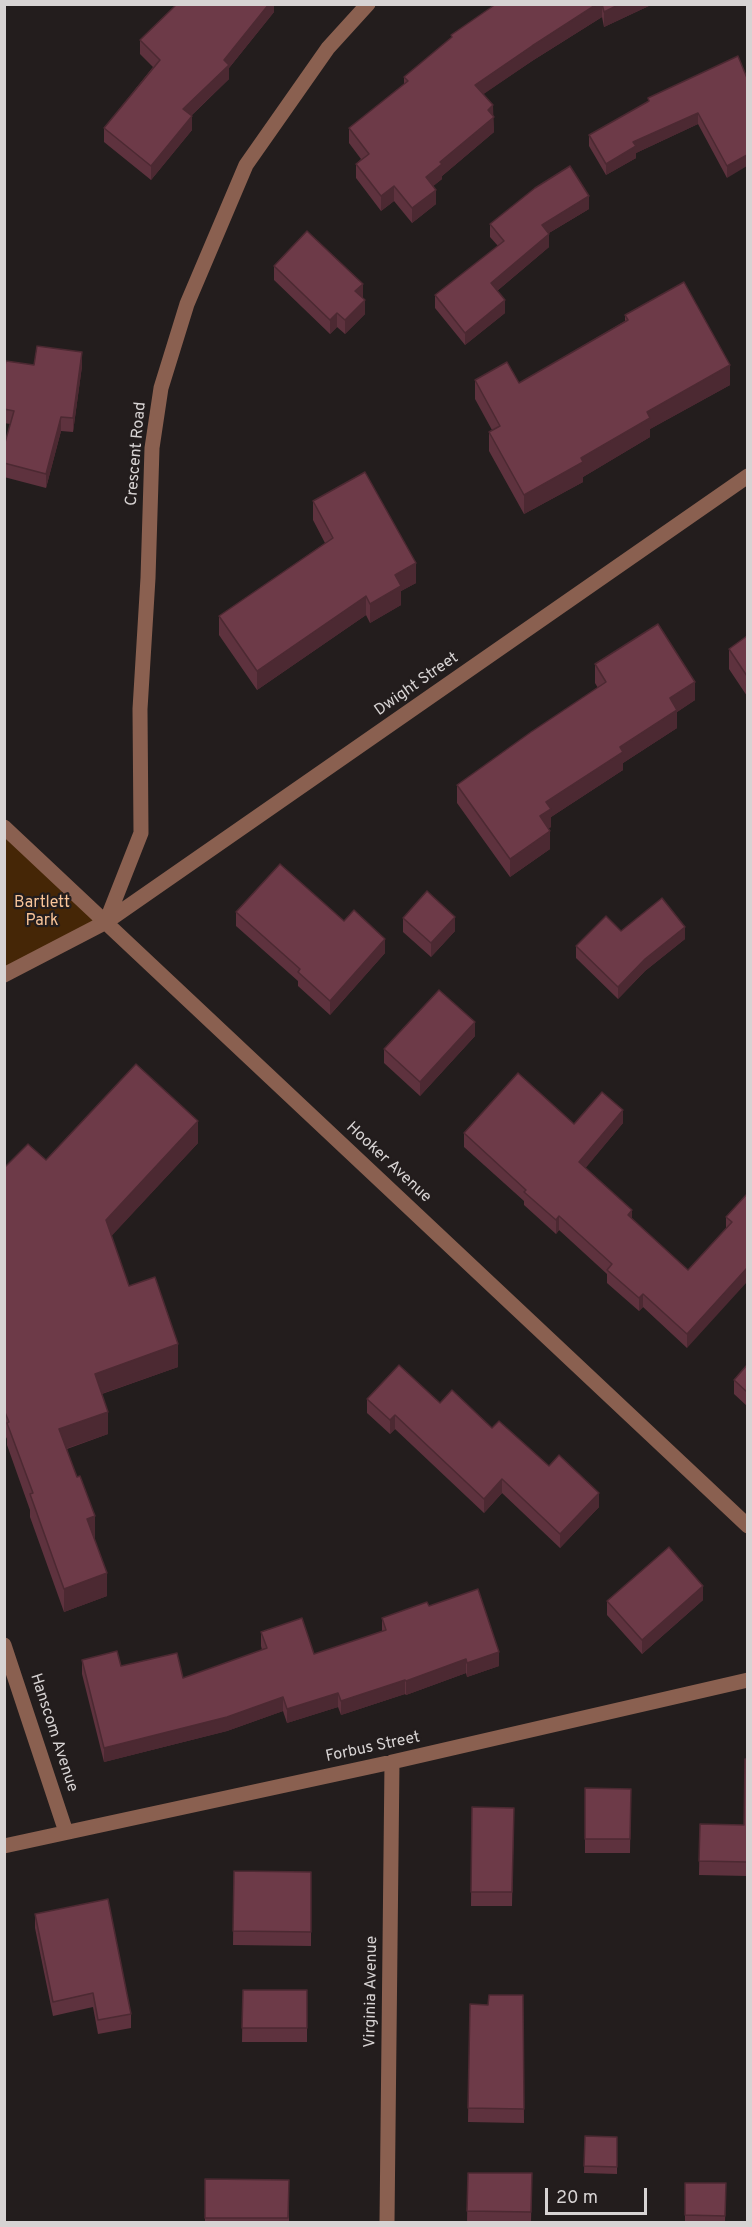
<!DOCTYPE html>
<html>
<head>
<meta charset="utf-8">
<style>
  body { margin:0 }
  #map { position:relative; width:752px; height:2227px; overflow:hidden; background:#231d1d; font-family:Overpass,sans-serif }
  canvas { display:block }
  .frame { position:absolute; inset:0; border:6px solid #d7d3d3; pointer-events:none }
  .scale { position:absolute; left:545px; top:2188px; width:102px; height:27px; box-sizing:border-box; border:3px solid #d7d3d3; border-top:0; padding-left:8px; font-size:18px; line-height:21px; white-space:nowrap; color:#d7d3d3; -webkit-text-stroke:4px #231d1d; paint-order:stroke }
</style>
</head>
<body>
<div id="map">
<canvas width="752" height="2227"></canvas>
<div class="frame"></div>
<div class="scale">20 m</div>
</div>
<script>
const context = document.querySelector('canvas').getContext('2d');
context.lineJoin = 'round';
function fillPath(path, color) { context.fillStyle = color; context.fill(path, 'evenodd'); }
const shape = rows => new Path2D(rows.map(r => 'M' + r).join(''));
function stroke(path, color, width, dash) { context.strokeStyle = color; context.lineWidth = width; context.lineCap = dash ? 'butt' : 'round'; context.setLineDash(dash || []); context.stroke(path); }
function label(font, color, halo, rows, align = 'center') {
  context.font = font + ' Overpass,sans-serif'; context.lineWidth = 4.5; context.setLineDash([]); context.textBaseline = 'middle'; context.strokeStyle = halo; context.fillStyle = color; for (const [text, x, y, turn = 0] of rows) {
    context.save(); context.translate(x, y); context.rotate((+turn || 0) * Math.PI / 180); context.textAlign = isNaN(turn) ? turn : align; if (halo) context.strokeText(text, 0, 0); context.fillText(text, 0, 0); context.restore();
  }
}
fillPath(shape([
  [4,827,106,922,4,975]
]), '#452606');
stroke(shape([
  [4,827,748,1526],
  [106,922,141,833,140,709,148,578,152,448,161,388,187,304,246,165,328,48,368,4],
  [4,975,106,922,748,476],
  [4,1645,66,1832],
  [4,1846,392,1762,748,1680],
  [387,2222,392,1762]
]), '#8a6050', 15);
fillPath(shape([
  [274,4,274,12,229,68,229,79,191,116,192,130,151,180,104,142,104,128,153,67,140,54,140,40],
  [496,4,653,4,604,27,602,17,532,61,483,94,493,116,494,132,442,176,442,179,433,186,436,204,412,223,394,201,381,211,356,178,356,164,361,159,349,143,349,128,404,84,404,77,451,38,451,35],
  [738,56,727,178,698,124,636,153,636,158,606,175,589,146,589,135,648,102,648,98],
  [589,209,549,233,549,247,497,291,505,313,465,345,435,308,435,295,498,246,490,237,490,224],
  [274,266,363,298,365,314,345,334,337,327,330,334,274,280],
  [625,315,730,385,650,429,650,437,583,477,583,482,524,514,489,451,489,432,492,430,475,399,475,380,519,383,625,321],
  [34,365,82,366,73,432,61,431,46,488,4,477,4,446,10,424,4,423,4,370],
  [313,501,416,583,401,591,401,605,370,623,366,615,257,690,219,635,219,616,325,543,313,520],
  [747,636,747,696,729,669,729,649],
  [595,664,695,700,677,712,677,728,623,763,623,770,551,817,551,827,548,828,550,849,510,877,457,803,457,785,598,688,595,683],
  [236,912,344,921,385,953,330,1015,298,986,298,981,236,926],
  [403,918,455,931,431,957,403,932],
  [685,939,645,971,618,999,576,958,576,946],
  [475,1036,420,1096,384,1063,384,1049],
  [623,1123,585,1168,632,1220,688,1270,726,1229,726,1217,747,1194,687,1348,643,1307,639,1311,607,1283,607,1274,559,1230,556,1234,524,1205,524,1201,464,1147,464,1133,574,1124],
  [198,1143,111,1236,129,1286,178,1367,102,1394,108,1434,67,1449,95,1538,94,1539,107,1596,64,1612,30,1517,30,1510,7,1445,7,1439,4,1433,4,1168,46,1160],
  [747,1365,747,1406,734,1394,734,1380],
  [367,1399,440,1403,492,1428,549,1466,599,1507,560,1548,502,1493,484,1513,395,1429,390,1434,367,1413],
  [703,1600,642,1654,607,1615,607,1601],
  [382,1618,499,1666,467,1677,466,1673,406,1695,405,1694,341,1715,338,1707,287,1723,283,1711,227,1731,104,1762,82,1674,82,1660,183,1678,262,1650,261,1646,261,1632,314,1654,382,1631],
  [747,1759,747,1876,699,1875,700,1824,744,1825],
  [585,1788,631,1789,630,1853,585,1853],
  [472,1807,514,1808,512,1906,471,1906],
  [234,1871,311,1872,311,1946,233,1945],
  [35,1914,131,2014,131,2028,98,2034,93,2007,53,2016,35,1928],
  [243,1990,307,1990,307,2042,242,2042],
  [523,1995,524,2123,468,2122,470,2004,488,2005],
  [585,2136,617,2137,617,2174,584,2173],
  [468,2173,532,2173,531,2223,467,2223],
  [205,2179,289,2180,289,2223,205,2223],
  [685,2183,726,2183,725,2223,685,2223]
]), '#5e323e');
fillPath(shape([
  [269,4,274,4,274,12,229,68,229,79,183,123,183,109,224,60],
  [597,4,602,4,602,17,532,61,475,100,475,85,532,46],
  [620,4,653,4,604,27,604,12],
  [493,105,494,132,442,176,442,179,426,192,426,177,488,110],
  [698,113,698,124,636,153,636,158,606,175,606,164,633,142],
  [192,116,192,130,151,180,151,166],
  [747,155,747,166,727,178,727,166],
  [394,186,394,201,381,211,381,196],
  [436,190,436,204,412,223,412,208],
  [589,196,589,209,542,237,542,225],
  [549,234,549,247,491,296,491,283],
  [363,284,363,298,355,305,355,291],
  [365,300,365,314,345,334,345,320],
  [505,300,505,313,465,345,465,333],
  [337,313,337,327,330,334,330,320],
  [82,352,82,366,73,432,73,418],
  [730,365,730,385,650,429,650,437,583,477,583,482,524,514,524,495,647,412],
  [61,417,61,431,46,488,46,474],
  [416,563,416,583,401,591,401,605,370,623,370,604,395,575],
  [366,596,366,615,257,690,257,671],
  [695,682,695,700,677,712,677,728,623,763,623,770,551,817,551,827,540,835,540,816,546,802,620,747,670,698],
  [550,831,550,849,510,877,510,859],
  [455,917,455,931,431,957,431,943],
  [685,927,685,939,645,971,618,999,618,987,645,959],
  [385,939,385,953,330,1015,330,1001],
  [475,1022,475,1036,420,1096,420,1082],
  [623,1110,623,1123,579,1176,579,1162],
  [198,1121,198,1143,106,1242,106,1220],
  [632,1210,632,1224,628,1215],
  [559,1216,559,1230,556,1234,556,1220],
  [747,1268,747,1282,687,1348,687,1334],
  [643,1294,643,1307,639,1311,639,1298],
  [178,1344,178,1367,95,1396,95,1374],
  [108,1412,108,1434,59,1451,59,1429],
  [395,1415,395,1429,390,1434,390,1420],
  [502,1479,502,1493,484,1513,484,1499],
  [599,1493,599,1507,560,1548,560,1534],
  [95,1516,95,1538,87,1541,87,1519],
  [107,1573,107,1596,64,1612,64,1589],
  [703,1586,703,1600,642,1654,642,1640],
  [499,1652,499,1666,467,1677,467,1663],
  [466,1659,466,1673,406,1695,406,1681],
  [405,1680,405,1694,341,1715,341,1701],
  [338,1693,338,1707,287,1723,287,1709],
  [283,1697,283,1711,227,1731,104,1762,104,1748]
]), '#4c2932');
const building = shape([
  [177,4,269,4,224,60,229,65,183,109,192,116,151,166,104,128,160,60,140,40,177,4],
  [496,4,597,4,532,46,475,85,493,105,488,110,494,117,440,162,442,164,426,177,436,190,412,208,394,186,381,196,356,164,369,154,349,128,408,81,404,77,452,37,451,35,496,4],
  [602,4,620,4,604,12,602,4],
  [738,56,747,78,747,155,727,166,698,113,633,142,636,146,606,164,589,135,649,101,648,98,738,56],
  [570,166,589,196,542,225,549,234,491,283,505,300,465,333,435,295,504,241,490,224,535,188,570,166],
  [307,231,363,284,355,291,365,300,345,320,337,313,330,320,274,266,307,231],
  [684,282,730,365,647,412,650,418,581,458,583,462,524,495,489,432,500,426,475,380,507,362,519,383,628,320,625,315,684,282],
  [37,346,82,352,73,418,61,417,46,474,4,463,4,446,14,411,4,409,4,370,6,361,34,365,37,346],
  [365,472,416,563,395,575,401,586,370,604,366,596,257,671,219,616,333,538,313,501,365,472],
  [658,624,695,682,670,698,677,710,620,747,623,752,546,802,551,809,540,816,550,831,510,859,457,785,531,732,606,682,595,664,658,624],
  [747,636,747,676,729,649,747,636],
  [280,864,344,921,354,910,385,939,330,1001,298,972,300,969,236,912,280,864],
  [427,891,455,917,431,943,403,918,427,891],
  [662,898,685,927,645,959,618,987,576,946,606,916,621,931,662,898],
  [439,990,475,1022,420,1082,384,1049,439,990],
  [136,1064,198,1121,106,1220,129,1286,155,1277,178,1344,95,1374,108,1412,59,1429,77,1477,80,1476,95,1516,87,1519,107,1573,64,1589,30,1494,33,1493,7,1423,9,1422,4,1410,4,1168,28,1144,46,1160,136,1064],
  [518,1073,574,1124,602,1092,623,1110,579,1162,632,1210,628,1215,688,1270,732,1222,726,1217,747,1194,747,1268,687,1334,643,1294,639,1298,607,1270,612,1264,559,1216,556,1220,524,1192,526,1190,464,1133,518,1073],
  [399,1365,440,1403,452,1390,492,1428,499,1421,549,1466,559,1455,599,1493,560,1534,502,1479,484,1499,395,1415,390,1420,367,1399,399,1365],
  [747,1365,747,1392,734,1380,747,1365],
  [669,1547,703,1586,642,1640,607,1601,669,1547],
  [478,1589,499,1652,467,1663,466,1659,406,1681,405,1680,341,1701,338,1693,287,1709,283,1697,227,1717,104,1748,82,1660,117,1651,121,1666,177,1653,183,1678,267,1648,261,1632,302,1618,314,1654,386,1630,382,1618,427,1602,429,1606,478,1589],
  [745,1759,747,1759,747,1862,699,1861,700,1824,744,1825,745,1759],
  [585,1788,631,1789,630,1839,585,1839,585,1788],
  [472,1807,514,1808,512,1892,471,1892,472,1807],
  [234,1871,311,1872,311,1932,233,1931,234,1871],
  [108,1899,131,2014,98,2020,93,1993,53,2002,35,1914,108,1899],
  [243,1990,307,1990,307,2028,242,2028,243,1990],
  [489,1995,523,1995,524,2109,468,2108,470,2004,488,2005,489,1995],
  [585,2136,617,2137,617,2167,584,2166,585,2136],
  [468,2173,532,2173,531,2212,467,2211,468,2173],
  [205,2179,289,2180,288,2218,205,2218,205,2179],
  [685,2183,726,2183,725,2216,685,2215,685,2183]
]);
fillPath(building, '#6d3a48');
stroke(building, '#4c2932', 1.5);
label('16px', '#d7d3d3', '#231d1d', [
  ["Crescent Road",137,454,-85],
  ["Dwight Street",417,685,-35],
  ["Hooker Avenue",388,1163,43],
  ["Hanscom Avenue",53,1733,72],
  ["Forbus Street",373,1748,-12],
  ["Virginia Avenue",372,1992,-89]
]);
label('16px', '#f9c599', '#231d1d', [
  ["Bartlett",42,904],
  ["Park",42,922]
]);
</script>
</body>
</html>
